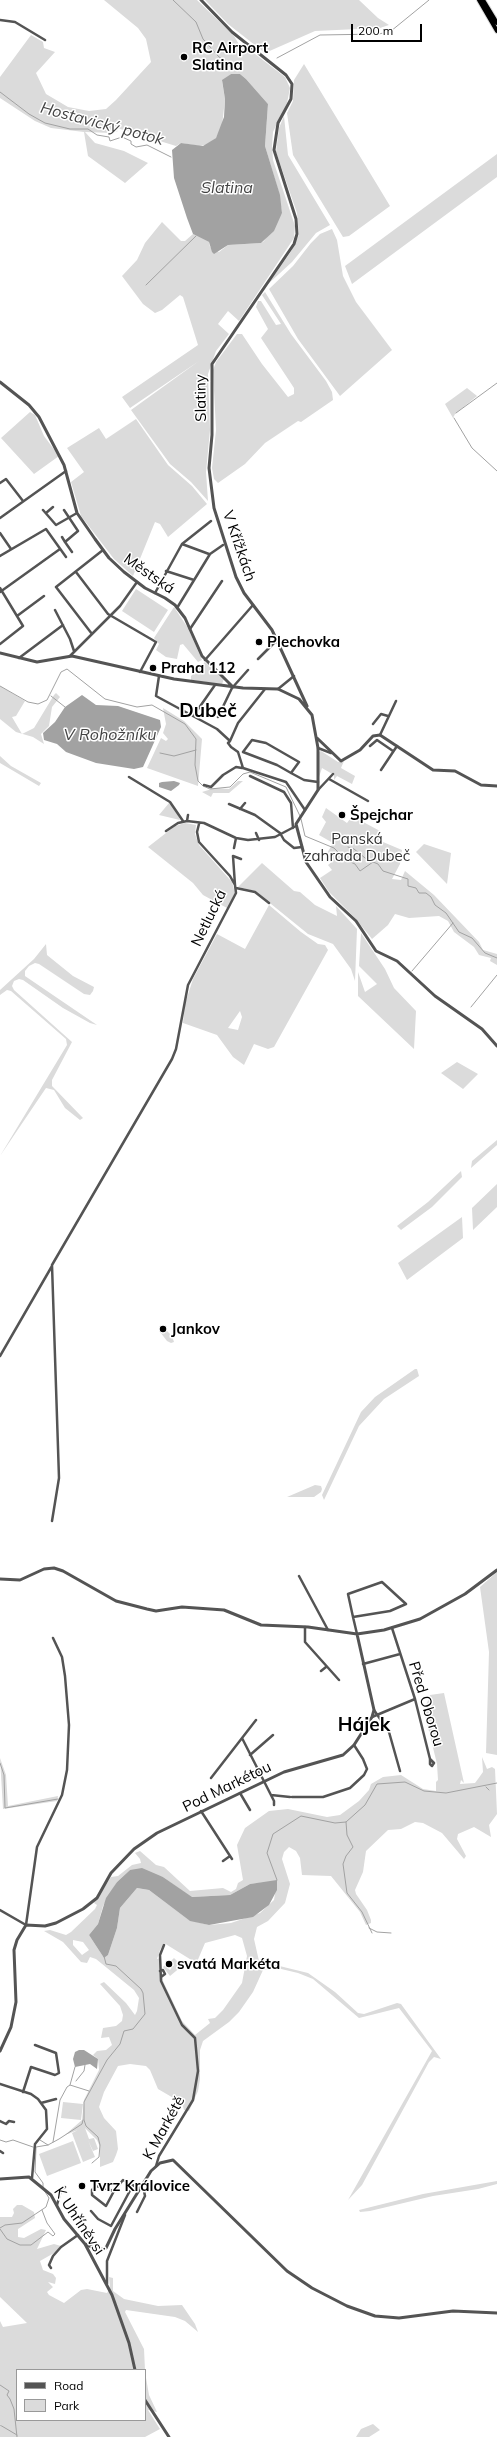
<!DOCTYPE html>
<html>
<head>
<meta charset="utf-8">
<style>
  body { margin:0 }
  #map { position:relative; width:497px; height:2437px; overflow:hidden; background:#fff; font-family:Mulish,sans-serif }
  canvas { display:block }
  .legend { position:absolute; left:16px; top:2369px; width:130px; height:52px; box-sizing:border-box; background:#fff; border:1px solid #999; margin:0; padding:5px 7px; list-style:none; font-size:12px; color:#000 }
  .legend li { display:flex; align-items:center; gap:8px; height:20px }
  .legend b { width:20px; border:1px solid #999 }
  .scale { position:absolute; left:351px; top:24px; width:71px; height:18px; box-sizing:border-box; border:2px solid #000; border-top:0; padding-left:5px; font-size:12px; line-height:14px; white-space:nowrap; color:#000; -webkit-text-stroke:3px #fff; paint-order:stroke }
</style>
</head>
<body>
<div id="map">
<canvas width="497" height="2437"></canvas>
<ul class="legend">
<li><b style="height:5px;background:#545454"></b>Road</li>
<li><b style="height:11px;background:#dbdbdb"></b>Park</li>
</ul>
<div class="scale">200 m</div>
</div>
<script>
const context = document.querySelector('canvas').getContext('2d');
context.lineJoin = 'round';
function fillPath(path, color) { context.fillStyle = color; context.fill(path, 'evenodd'); }
const shape = rows => new Path2D(rows.map(r => 'M' + r).join(''));
function stroke(path, color, width, dash) { context.strokeStyle = color; context.lineWidth = width; context.lineCap = dash ? 'butt' : 'round'; context.setLineDash(dash || []); context.stroke(path); }
function label(font, color, halo, rows, align = 'center') {
  context.font = font + ' Mulish,sans-serif'; context.lineWidth = 3; context.setLineDash([]); context.textBaseline = 'middle'; context.strokeStyle = halo; context.fillStyle = color; for (const [text, x, y, turn = 0] of rows) {
    context.save(); context.translate(x, y); context.rotate((+turn || 0) * Math.PI / 180); context.textAlign = isNaN(turn) ? turn : align; if (halo) context.strokeText(text, 0, 0); context.fillText(text, 0, 0); context.restore();
  }
}
fillPath(shape([
  [104,0,197,0,234,36,240,46,237,50,246,47,285,77,290,88,287,103,273,132,272,146,273,160,295,226,294,238,239,321,228,311,218,324,229,334,216,351,208,374,210,430,206,472,208,501,191,482,170,464,131,410,199,361,130,408,122,397,198,345,183,297,180,295,162,310,155,313,143,304,122,276,137,260,145,243,162,222,181,241,185,241,193,234,209,242,210,247,219,252,228,245,261,243,264,241,282,213,279,193,265,146,268,104,246,79,240,74,231,74,222,81,225,99,222,126,216,138,206,145,199,146,181,143,176,146,114,127,112,128,118,131,113,133,85,132,95,143,124,151,148,163,125,183,88,156,84,132,51,128,35,121,0,98,0,77,31,35,43,42,44,48,55,52,36,73,46,94,68,107,89,111,106,109,116,100,151,62,146,39,138,28],
  [205,0,359,0,378,18,389,25,380,28,315,31,265,53,228,24],
  [304,64,390,206,349,236,343,237,293,155,287,113,293,101,294,80],
  [284,116,288,155,330,225,316,233,292,262,267,285,290,253,299,235,297,213,276,152,279,128],
  [497,154,497,177,352,284,345,266],
  [332,229,337,240,343,276,356,302,392,350,340,396,298,339,269,289,293,266,311,243,320,234],
  [265,292,291,334,326,381,332,392,333,400,301,422,298,421,265,443,245,464,218,483,214,479,212,468,216,430,213,370,216,362,237,334,242,334,262,364,288,397,294,394,294,388,261,338,268,329,256,307,258,301,261,301,276,325,281,324,262,295],
  [467,388,477,396,455,414,453,418,445,404],
  [30,412,35,415,44,436,59,456,34,474,1,438],
  [136,419,168,465,192,486,207,504,168,537,160,524,155,522,133,576,114,559,81,516,71,482,84,472,67,448,99,428,106,439],
  [136,589,168,610,154,632,122,611],
  [174,607,188,628,202,660,198,662,183,644,180,645,177,659,166,657,156,650,159,644,154,638],
  [205,662,224,679,222,684,191,680,191,676],
  [0,686,25,701,16,716,12,717,22,734,34,728,54,695,56,693,60,697,52,707,49,726,41,734,44,744,33,737,16,732,0,719],
  [163,708,184,721,202,739,198,786,147,768,161,738,166,741,168,739,163,733,166,724],
  [321,751,338,762,344,761,341,768,355,776,352,784,337,776,334,780,334,775,322,768,319,777,319,752],
  [0,756,11,766,41,783,39,786,0,763],
  [238,781,243,781,229,793,213,793,211,797,202,792,215,788,229,789],
  [169,803,176,810,180,820,159,815],
  [326,808,347,823,352,816,380,831,383,842,402,850,400,864,392,879,401,880,405,871,434,895,479,942,483,950,497,954,497,965,490,961,491,958,479,955,474,947,454,932,448,921,439,916,409,918,395,914,388,925,372,939,355,918,329,892,320,878,332,870,328,865,333,861,326,855,333,843,319,835,326,822,322,817],
  [185,823,196,825,195,834,199,845,232,882,235,893,227,908,203,895,193,883,148,847,175,826],
  [424,844,451,853,447,884,416,852],
  [262,863,294,891,300,892,315,905,337,916,336,906,357,929,355,981,351,969,333,944,308,934,255,891,238,887],
  [269,905,301,932,318,944,325,945,328,950,274,1047,268,1049,254,1044,244,1065,233,1057,217,1035,183,1023,185,1004,193,979,217,934,245,949],
  [240,1011,242,1017,238,1030,228,1028],
  [361,933,385,969,394,988,416,1011,414,1049,358,996,358,972,365,992,377,984,359,966],
  [46,944,47,955,73,976,94,987,93,991,90,995,84,994,39,964,35,963,29,966,25,971,25,976,97,1025,90,1023,63,1008,23,980,19,979,14,981,12,986,14,990,72,1042,52,1080,52,1086,83,1118,80,1120,65,1108,54,1090,46,1088,0,1156,67,1045,66,1039,11,991,7,990,0,995,0,990,34,959],
  [457,1062,478,1074,463,1089,441,1073],
  [497,1140,497,1145,471,1168,472,1161],
  [461,1171,462,1177,432,1207,401,1230,397,1226,428,1202],
  [497,1184,497,1207,473,1230,472,1208],
  [462,1217,463,1238,407,1280,398,1263],
  [164,1328,172,1336,174,1342,171,1343,167,1341,160,1332],
  [415,1369,417,1369,419,1376,384,1399,359,1426,324,1500,322,1495,361,1412,375,1397],
  [315,1485,321,1486,322,1489,321,1492,314,1497,287,1497],
  [497,1572,497,1755,486,1753,489,1652,480,1587],
  [444,1693,464,1783,461,1780,460,1784,475,1783,478,1779,483,1772,482,1757,487,1769,492,1767,495,1769,497,1814,489,1825,491,1837,474,1827,458,1834,457,1839,466,1856,464,1859,442,1833,423,1823,415,1822,401,1829,388,1830,366,1851,363,1872,355,1890,356,1894,367,1910,371,1920,371,1923,366,1925,360,1912,331,1876,302,1875,300,1858,296,1851,289,1847,284,1852,282,1859,290,1884,285,1903,268,1921,257,1927,254,1939,259,1961,308,1973,335,1992,358,2013,364,2014,397,2003,401,2004,441,2059,434,2057,429,2062,362,2185,348,2200,432,2051,399,2008,359,2018,313,1979,298,1973,277,1968,263,1970,253,1992,239,2012,229,2022,203,2041,200,2050,200,2079,198,2091,189,2111,184,2110,182,2103,158,2089,150,2070,146,2066,130,2064,118,2066,104,2092,99,2107,104,2118,116,2131,118,2149,116,2155,113,2162,100,2167,100,2147,97,2140,85,2128,89,2139,94,2138,98,2149,93,2151,88,2140,95,2157,83,2162,72,2133,78,2130,65,2135,82,2120,84,2100,99,2070,98,2059,93,2055,97,2051,106,2050,112,2045,109,2037,101,2038,103,2028,116,2026,122,2021,123,2015,120,2006,100,1984,104,1982,126,2003,135,2015,137,2011,139,1998,134,1990,96,1959,90,1957,87,1963,81,1962,63,1942,44,1931,50,1930,66,1935,71,1932,95,1909,97,1905,94,1903,111,1877,118,1876,132,1865,141,1863,140,1859,135,1853,140,1851,156,1865,164,1867,190,1891,223,1888,231,1892,236,1889,238,1883,243,1880,237,1845,245,1828,269,1811,288,1809,327,1817,340,1815,359,1801,369,1790,371,1784,383,1777,401,1775,423,1789,436,1791,436,1782,438,1780,437,1764,424,1711,430,1695],
  [130,1870,163,1877,191,1897,230,1895,250,1884,277,1881,274,1900,260,1913,231,1923,209,1925,189,1920,149,1890,137,1888,120,1908,117,1928,108,1955,104,1958,89,1935,98,1924,103,1906,117,1882],
  [235,1935,242,1938,247,1956,242,1983,223,2010,215,2018,208,2019,210,2023,195,2035,182,2021,163,1981,161,1958,157,1959,160,1950,164,1943,193,1961,194,1969,205,1943],
  [73,1940,83,1942,89,1950,82,1955,73,1945],
  [0,1758,6,1775,8,1806,58,1796,57,1801,3,1809],
  [174,1958,182,1966,170,1976,163,1967,165,1965,170,1970,174,1965,170,1962],
  [63,2102,83,2104,81,2120,61,2118],
  [73,2141,81,2163,47,2176,39,2154],
  [497,2181,497,2184,478,2189,433,2196,370,2211,360,2212,359,2210,423,2194],
  [17,2205,22,2205,34,2212,35,2218,18,2229,18,2237,24,2238,41,2229,46,2230,37,2249,54,2244,61,2246,54,2253,40,2261,43,2270,53,2274,56,2278,55,2284,48,2282,53,2287,47,2292,49,2295,64,2303,81,2290,87,2289,107,2293,110,2288,109,2277,113,2278,113,2291,124,2299,158,2306,182,2305,195,2324,198,2332,185,2321,175,2317,126,2310,125,2312,144,2349,145,2370,17,2370,17,2420,145,2420,145,2372,149,2395,157,2412,148,2410,160,2429,145,2437,0,2437,0,2426,2,2426,0,2424,0,2321,3,2327,27,2323,0,2297,0,2217,12,2217,14,2213,13,2209],
  [373,2424,380,2430,369,2437,356,2437,361,2429]
]), '#dbdbdb');
fillPath(shape([
  [231,74,240,74,246,79,268,104,265,146,280,195,282,213,274,231,261,243,228,245,214,254,212,252,209,242,193,234,187,218,174,178,172,150,181,143,203,146,216,138,224,117,225,99,222,80],
  [82,695,96,705,118,706,160,720,161,727,143,767,134,769,96,763,66,752,57,744,44,740,43,733,55,722,65,707],
  [174,781,180,783,179,785,171,791,159,787,159,783,162,782],
  [142,1868,163,1877,192,1897,230,1895,250,1884,277,1880,277,1890,269,1905,253,1917,209,1925,190,1921,149,1890,137,1888,120,1908,117,1928,108,1955,104,1958,89,1935,98,1924,106,1898,117,1882,130,1870],
  [79,2050,84,2050,98,2059,97,2069,90,2064,75,2067,73,2059,75,2052]
]), '#a2a2a2');
stroke(shape([
  [173,0,196,22,203,39,219,57,224,60],
  [277,58,320,35,379,34,391,31,429,0],
  [226,62,232,69],
  [0,92,29,114,45,123,70,129,88,129,97,135,109,137,110,141,122,137,131,141,131,144,136,147,147,145,171,157],
  [146,285,196,236],
  [456,413,497,383],
  [454,418,472,448,497,471],
  [0,686,28,702,38,704,47,700,61,672,67,669,105,699,137,707,152,705,185,724,196,739,195,765,198,781,203,786,210,789,230,787,243,774,250,772,286,787,300,816],
  [51,696,65,707],
  [160,753,174,756,196,750],
  [301,819,305,836,334,848,346,860,355,864,360,871,373,862,378,864,383,871,408,879,408,886,416,888,419,893,426,893,431,897,435,905,446,913,459,932,472,938,485,953,497,958],
  [348,847,354,849,370,862],
  [412,971,453,923],
  [471,1007,497,975],
  [0,1763,4,1775,5,1808,58,1799],
  [486,1787,489,1790],
  [346,1822,347,1835,353,1847,346,1856,343,1864,347,1893,362,1912,372,1933],
  [277,1880,267,1853,273,1834,301,1816,335,1823,346,1822,365,1805,377,1784,405,1782,424,1791,446,1793,497,1783],
  [369,1928,377,1932,391,1933],
  [76,2081,84,2071,85,2065],
  [70,2085,75,2067],
  [0,2140,6,2142,13,2140,33,2147],
  [40,2140,48,2145],
  [53,2142,60,2100,67,2087,70,2085,89,2091],
  [92,2163,99,2157,100,2145,98,2137,86,2126,84,2120,84,2102,107,2060,120,2044,124,2031,133,2029,145,2014,143,1993,141,1989,116,1966,106,1964,104,1956],
  [43,2187,43,2183,35,2172,36,2147,48,2145,59,2139,82,2124,83,2120],
  [0,2228,5,2225,22,2223,46,2207,49,2198,44,2190],
  [0,2229,7,2239,20,2245,31,2245,48,2232,53,2236,55,2234,47,2223,42,2210],
  [0,2385,9,2391,7,2395,10,2399,14,2409,17,2437],
  [0,2425,17,2435]
]), '#a2a2a2', 1);
const trunk = shape([
  [479,0,497,31],
  [483,0,497,23]
]);
stroke(trunk, '#dbdbdb', 6);
stroke(shape([
  [0,20,15,22,45,40],
  [0,483,6,479,23,501],
  [43,510,56,525,77,513],
  [64,510,78,531,65,542,72,552],
  [46,513,53,507],
  [0,518,66,471],
  [0,533,11,549],
  [62,537,65,542],
  [182,544,209,554],
  [0,556,46,529,66,557],
  [166,571,194,580],
  [76,572,108,614,156,642,140,672],
  [0,588,23,626,0,644],
  [0,592,60,549],
  [155,593,182,544,211,521],
  [177,608,210,554,223,545],
  [55,610,70,639,74,651],
  [17,616,44,596],
  [190,629,222,581],
  [92,634,56,587,103,550],
  [70,656,120,606,137,582],
  [19,658,63,625],
  [258,659,277,640],
  [205,660,253,605],
  [159,676,156,696,217,729,230,741,228,743,231,747,238,752,243,768,286,782,305,810],
  [278,689,294,676],
  [194,715,215,685],
  [218,717,232,688,248,670],
  [373,724,381,714,388,716],
  [380,735,396,701],
  [230,741,238,723,265,689],
  [370,746,377,740,393,751],
  [318,748,331,753],
  [381,770,397,746],
  [291,773,299,762,266,743,252,740,243,752,277,765,291,773,304,780,318,782],
  [250,776,284,792,291,803,293,828],
  [129,777,170,802,183,821],
  [329,779,368,801],
  [204,785,211,787,223,775,236,767,242,768],
  [318,790,333,774],
  [229,804,255,815,280,833,284,840,294,848,302,847],
  [240,809,245,803],
  [187,821,188,815],
  [166,831,178,823,187,821,204,823,236,838,248,840,275,837,296,826],
  [256,833,259,840],
  [234,848,236,838],
  [233,856,235,885],
  [233,856,241,859],
  [236,888,255,892,269,903],
  [0,1356,52,1266],
  [52,1521,59,1478,52,1265,172,1059,176,1049,188,985,236,893,235,885,230,876,199,842,197,832,199,824],
  [299,1576,328,1630],
  [353,1617,390,1611,406,1604,382,1582,348,1594,353,1617,357,1634],
  [305,1627,305,1642,339,1680],
  [392,1628,415,1699,430,1759],
  [363,1664,400,1654],
  [321,1671,326,1667],
  [374,1710,389,1732,400,1771],
  [372,1717,415,1699],
  [242,1738,274,1801,274,1805],
  [250,1755,273,1735],
  [430,1759,434,1763,432,1766,430,1764,430,1759],
  [211,1778,256,1720],
  [240,1793,250,1810],
  [271,1795,290,1797],
  [292,1797,323,1797,350,1788,364,1775,367,1769,363,1759,354,1745],
  [201,1811,232,1859],
  [223,1861,230,1856],
  [0,1910,26,1925],
  [26,1925,37,1847,62,1795,67,1770,69,1725,65,1676,62,1657,53,1638],
  [160,1971,163,1970,165,1974,161,1977],
  [0,2084,31,2094,38,2099,46,2110,47,2129,35,2144,32,2178],
  [23,2092,31,2067,55,2075,59,2073,56,2053,35,2045],
  [41,2103,56,2099],
  [0,2121,6,2124,9,2121,14,2122],
  [0,2151,3,2153],
  [156,2166,159,2156,193,2100,198,2071,195,2038,182,2025,161,1981,160,1955,164,1945],
  [96,2186,114,2191,106,2206,92,2195,92,2190,96,2186],
  [114,2191,123,2180,144,2191,145,2196,137,2212],
  [57,2205,61,2190,65,2187],
  [91,2211,98,2219,111,2226,133,2185],
  [51,2268,49,2265,53,2256,61,2247,78,2235],
  [107,2284,107,2261,125,2215]
]), '#545454', 2.5);
stroke(shape([
  [201,0,232,32,286,75,292,84,291,99,278,123,274,150,296,219,297,234,294,244,212,364,212,435,209,468,214,508,236,577,244,593,272,630,307,706],
  [0,382,29,405,39,417,64,465,77,513,95,539,109,558,124,572,145,588,165,598,175,605,185,618,202,656,233,687],
  [0,653,37,662,72,656,174,679,243,688,278,689,299,699,312,715,318,748,318,790,296,824,306,862,330,897,356,921,376,951,397,961,435,996,482,1029,497,1046],
  [317,738,341,761,360,750,373,736,380,735,433,770,455,771,481,785,497,786],
  [0,1579,20,1580,44,1569,54,1568,63,1571,116,1601,147,1609,156,1611,182,1607,224,1610,261,1625,308,1627,357,1634,384,1630,420,1619,465,1594,497,1570],
  [0,2051,11,2027,16,2002,14,1950,17,1940,26,1925,45,1926,56,1923,83,1909,97,1898,111,1873,134,1849,157,1833,284,1772,343,1755,354,1745,372,1717,374,1710,357,1634],
  [0,2179,29,2177,51,2195,64,2219,85,2244,112,2295,129,2343,135,2370],
  [85,2244,99,2250,106,2248,115,2229,151,2171,160,2163,173,2160,287,2271,312,2288,347,2306,375,2316,399,2318,453,2311,497,2313],
  [145,2400,169,2437]
]), '#545454', 3);
stroke(trunk, '#000', 4);
for (const [x, y, r, color] of [
  [184,57,4,"#000"],
  [259,642,4,"#000"],
  [153,668,4,"#000"],
  [342,815,4,"#000"],
  [163,1329,4,"#000"],
  [169,1964,4,"#000"],
  [82,2186,4,"#000"]
]) { const dot = new Path2D(); dot.arc(x, y, r, 0, 2 * Math.PI); context.fillStyle = color; context.fill(dot); stroke(dot, '#fff', 1.5); }
label('bold 15px', '#000', '#fff', [
  ["RC Airport",192,48],
  ["Slatina",192,65],
  ["Plechovka",267,642],
  ["Praha 112",161,668],
  ["Špejchar",350,815],
  ["Jankov",171,1329],
  ["svatá Markéta",177,1964],
  ["Tvrz Královice",90,2186]
], 'left');
label('15px', '#000', '#fff', [
  ["Slatiny",201,398,-91],
  ["V Křížkách",239,546,71],
  ["Městská",149,574,35],
  ["Netlucká",209,918,-64],
  ["Před Oborou",426,1704,73],
  ["Pod Markétou",227,1787,-26],
  ["K Markétě",164,2128,-61],
  ["K Uhříněvsi",79,2221,56]
]);
label('15px', '#323232', '#fff', [
  ["Panská",357,839],
  ["zahrada Dubeč",357,856]
]);
label('italic 16px', '#434343', '#fff', [
  ["Hostavický potok",102,124,15],
  ["Slatina",227,188],
  ["V Rohožníku",110,735]
]);
label('bold 19px', '#000', '#fff', [
  ["Dubeč",208,711],
  ["Hájek",364,1725]
]);
</script>
</body>
</html>
